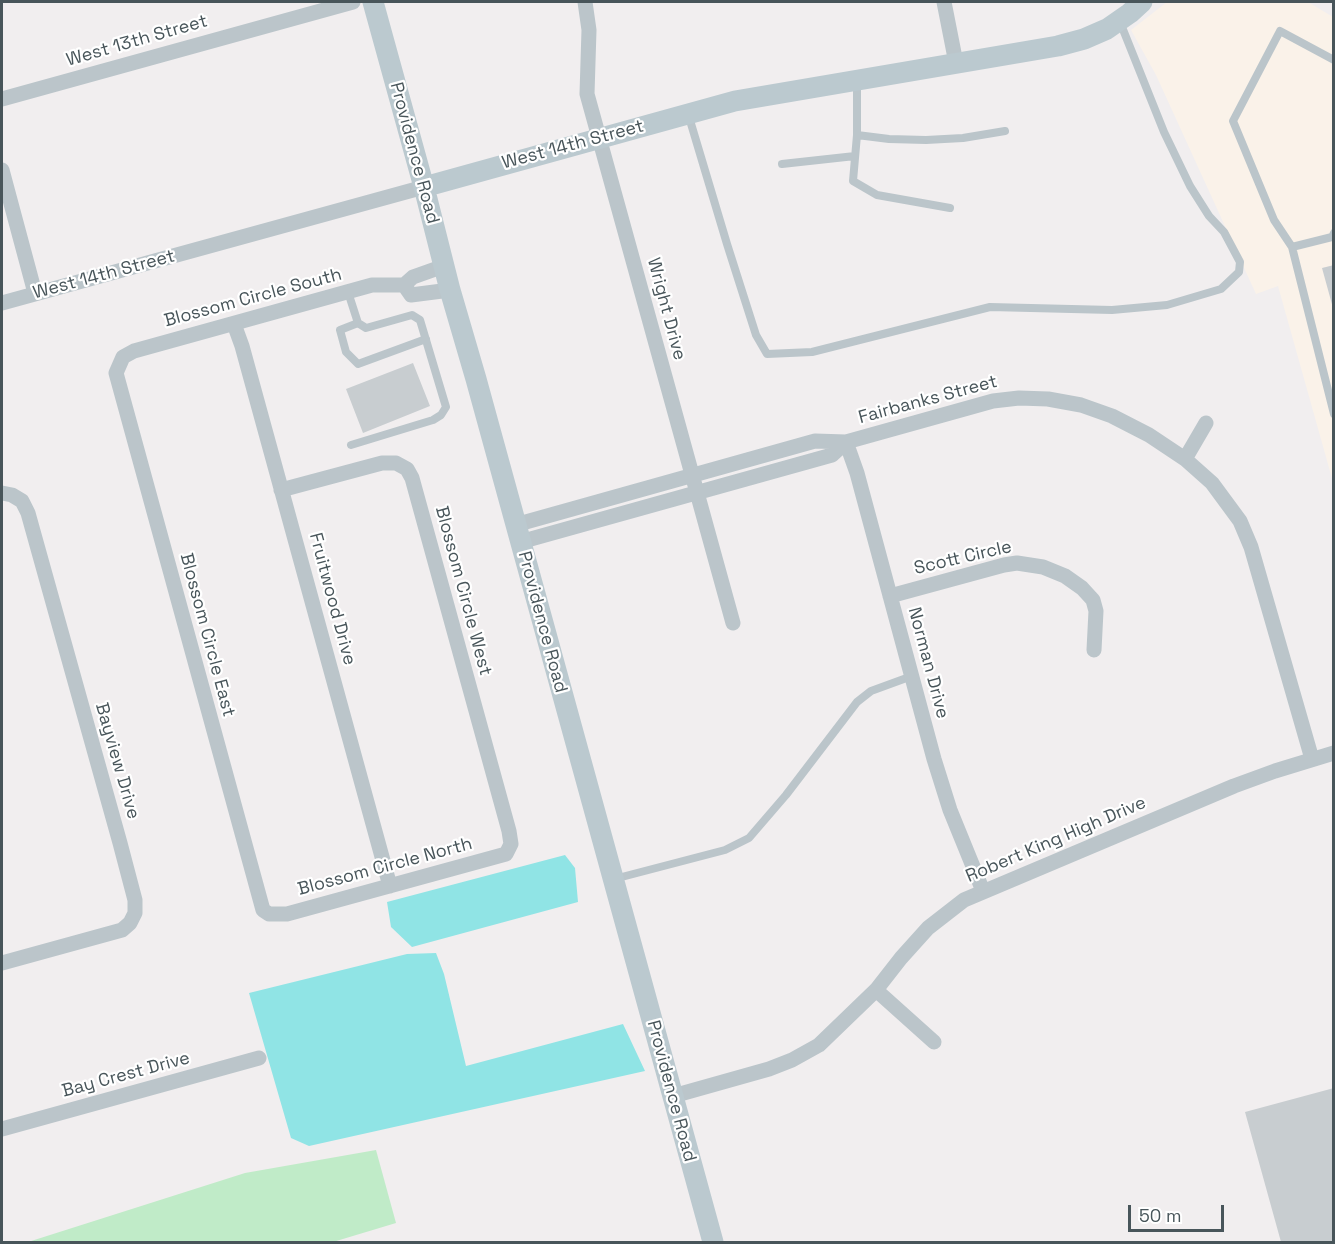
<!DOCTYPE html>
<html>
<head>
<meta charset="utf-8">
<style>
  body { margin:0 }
  #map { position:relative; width:1335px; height:1244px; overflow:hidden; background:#f1eeef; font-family:"Space Grotesk",sans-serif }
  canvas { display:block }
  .frame { position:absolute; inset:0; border:3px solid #48555a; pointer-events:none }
  .scale { position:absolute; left:1128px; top:1205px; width:96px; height:27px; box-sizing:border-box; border:3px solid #48555a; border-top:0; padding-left:8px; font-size:18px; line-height:21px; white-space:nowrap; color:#48555a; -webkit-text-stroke:4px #fff; paint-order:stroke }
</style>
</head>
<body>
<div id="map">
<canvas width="1335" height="1244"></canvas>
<div class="frame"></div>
<div class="scale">50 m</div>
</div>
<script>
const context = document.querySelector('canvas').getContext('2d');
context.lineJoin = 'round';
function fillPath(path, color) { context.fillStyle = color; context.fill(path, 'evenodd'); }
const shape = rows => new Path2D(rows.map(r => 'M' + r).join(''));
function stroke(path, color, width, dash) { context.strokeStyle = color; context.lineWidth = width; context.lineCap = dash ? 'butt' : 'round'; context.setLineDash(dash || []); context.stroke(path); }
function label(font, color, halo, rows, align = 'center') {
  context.font = font + ' "Space Grotesk",sans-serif'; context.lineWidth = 4.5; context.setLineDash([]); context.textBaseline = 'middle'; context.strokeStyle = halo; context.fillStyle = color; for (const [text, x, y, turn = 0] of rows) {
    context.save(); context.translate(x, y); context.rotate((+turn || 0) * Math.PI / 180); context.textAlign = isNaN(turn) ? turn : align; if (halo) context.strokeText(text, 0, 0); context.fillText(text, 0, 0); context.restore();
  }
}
fillPath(shape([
  [1167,2,1308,2,1333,17,1333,482,1278,286,1256,294,1156,75,1131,30]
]), '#faf2e9');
fillPath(shape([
  [376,1150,396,1223,333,1242,28,1242,245,1173]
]), '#c0ebc8');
fillPath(shape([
  [565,855,575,868,578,902,412,947,391,927,387,902],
  [436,953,444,974,466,1066,623,1024,645,1071,309,1146,291,1138,249,993,407,954]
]), '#90e4e5');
fillPath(shape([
  [1334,265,1334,307,1333,308,1322,268],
  [413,363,430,406,363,433,346,389],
  [1334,1088,1334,1242,1281,1242,1245,1112]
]), '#c8cdd0');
stroke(shape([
  [1334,60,1280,31,1233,121,1274,220,1292,247,1334,414],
  [857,81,857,135,853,181,877,195,950,208],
  [689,117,727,244,756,335,767,354,812,352,990,307,1112,310,1167,305,1221,289,1239,272,1240,262,1224,232,1209,216,1190,186,1164,132,1120,22],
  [857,135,889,139,926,140,963,138,1005,131],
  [782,164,855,156],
  [1292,247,1332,237,1334,233],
  [348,292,358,323,366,328,412,315,420,320,446,407,441,415,433,420,351,445],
  [358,323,340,330,346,352,358,364,426,339],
  [614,879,725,850,749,838,786,795,857,702,871,691,912,676]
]), '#bbc5ca', 8);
stroke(shape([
  [585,2,589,30,587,94,733,623],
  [944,2,956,63],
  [2,99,353,2],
  [2,170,35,293],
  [404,285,411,295,450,290],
  [2,303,424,187],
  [234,324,242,346,390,886],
  [846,442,857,473,934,759,950,810,983,891],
  [1185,459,1206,423],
  [281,490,382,463,396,463,407,469,412,478,509,831,511,844,506,854,287,914,269,914,263,910,116,373,123,357,134,351,372,285,404,285,413,277,444,266],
  [2,493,12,495,22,501,28,513,120,843,135,900,135,913,130,923,122,930,2,963],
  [515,525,815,441,846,442,993,401,1019,398,1048,399,1081,405,1112,416,1149,435,1185,459,1212,483,1240,521,1251,547,1312,759],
  [520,542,832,455,846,442],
  [890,596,1004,565,1017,563,1043,567,1065,576,1082,588,1093,600,1096,611,1094,650],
  [876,990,934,1042],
  [673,1096,769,1069,792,1060,819,1045,876,990,901,958,928,928,964,900,1234,786,1275,771,1334,753],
  [2,1129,259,1058]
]), '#bbc5ca', 15);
stroke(shape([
  [373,2,424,187,450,290,476,379,713,1242],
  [424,187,735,101,1058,46,1084,39,1107,29,1130,13,1142,2]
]), '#bbc9cf', 21);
label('18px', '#48555a', '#fff', [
  ["West 13th Street",137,41,-16],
  ["West 14th Street",573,145,-15],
  ["Providence Road",414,153,75],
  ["West 14th Street",104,275,-15],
  ["Blossom Circle South",253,298,-15],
  ["Wright Drive",666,309,75],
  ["Fairbanks Street",928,400,-15],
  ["Scott Circle",963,558,-13],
  ["Blossom Circle West",463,591,75],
  ["Fruitwood Drive",332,599,75],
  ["Providence Road",542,622,75],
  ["Blossom Circle East",207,635,75],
  ["Norman Drive",928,663,75],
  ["Bayview Drive",117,761,74],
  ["Robert King High Drive",1056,840,-23],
  ["Blossom Circle North",385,867,-15],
  ["Bay Crest Drive",126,1075,-15],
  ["Providence Road",671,1091,75]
]);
</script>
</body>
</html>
